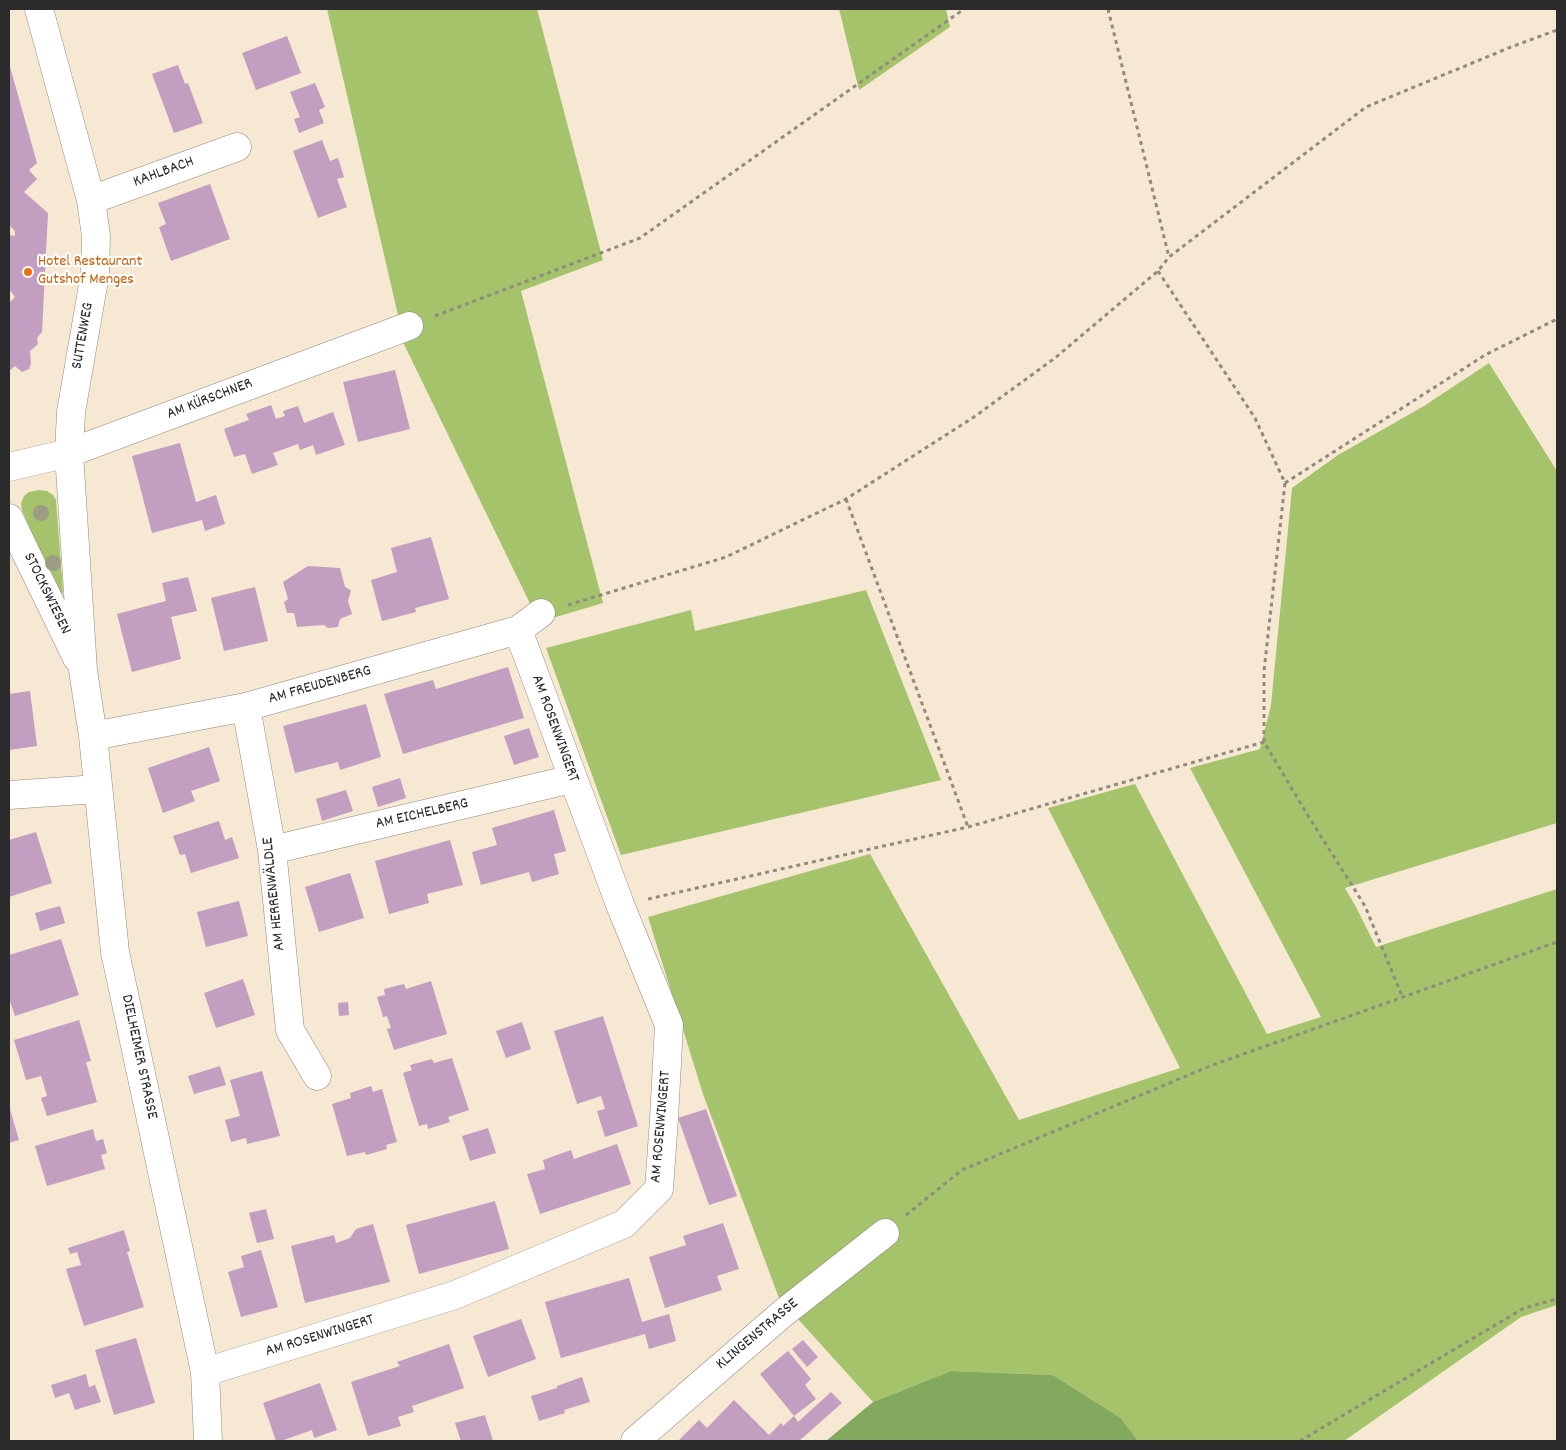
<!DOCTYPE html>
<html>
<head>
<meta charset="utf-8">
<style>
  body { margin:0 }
  #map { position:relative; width:1566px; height:1450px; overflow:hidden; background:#f6e8d3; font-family:Dekko,sans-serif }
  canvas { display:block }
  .frame { position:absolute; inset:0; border:10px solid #2b2b2b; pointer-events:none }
</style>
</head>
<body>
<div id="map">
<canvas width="1566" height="1450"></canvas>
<div class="frame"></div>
</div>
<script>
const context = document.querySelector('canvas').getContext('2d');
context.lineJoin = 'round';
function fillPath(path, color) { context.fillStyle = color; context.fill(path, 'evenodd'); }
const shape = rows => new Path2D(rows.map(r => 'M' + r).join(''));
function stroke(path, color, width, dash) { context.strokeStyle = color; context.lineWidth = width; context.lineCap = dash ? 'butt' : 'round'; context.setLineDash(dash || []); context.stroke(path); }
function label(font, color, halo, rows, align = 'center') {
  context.font = font + ' Dekko,sans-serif'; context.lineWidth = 4.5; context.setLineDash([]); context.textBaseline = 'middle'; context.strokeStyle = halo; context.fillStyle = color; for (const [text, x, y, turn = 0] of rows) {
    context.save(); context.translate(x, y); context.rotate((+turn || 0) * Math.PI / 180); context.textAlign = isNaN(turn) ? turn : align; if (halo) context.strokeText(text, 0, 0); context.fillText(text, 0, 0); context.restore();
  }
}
fillPath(shape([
  [327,9,537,9,603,260,521,291,603,603,539,622,401,338,398,315],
  [839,9,946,9,950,27,859,90],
  [1489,363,1557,471,1557,823,1345,888,1356,907,1376,947,1557,889,1557,1305,1521,1317,1344,1441,1138,1441,1121,1418,1053,1375,951,1371,873,1402,779,1298,703,1094,648,917,870,854,1019,1120,1180,1068,1048,808,1135,784,1267,1034,1321,1017,1190,768,1260,749,1271,705,1292,488,1338,455,1424,406],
  [39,490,47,491,53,495,56,500,63,591,62,595,57,593,22,510,21,503,24,496,29,492],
  [866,590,941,780,621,855,546,648,691,610,695,631]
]), '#a4c36a');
fillPath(shape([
  [951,1371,1053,1375,1121,1418,1138,1441,826,1441,873,1402]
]), '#83a95e');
fillPath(shape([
  [287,36,301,73,256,90,242,53],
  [9,63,37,163,29,170,37,179,24,192,48,213,42,332,37,338,38,344,30,351,31,364,29,369,22,372,15,366,9,371,9,303,15,297,9,289,9,235,15,236,15,231,9,225],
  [178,65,185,84,188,83,203,123,174,133,152,74],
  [315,83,325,107,319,110,324,123,299,133,294,119,300,117,290,92],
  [322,140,330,161,338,158,344,177,337,179,347,207,318,218,293,151],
  [210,184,230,239,171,261,159,227,166,224,158,203],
  [395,370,410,429,358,442,343,382],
  [271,405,276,419,285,416,283,411,298,406,304,423,333,412,345,445,316,455,313,445,300,450,298,444,273,453,278,465,252,474,245,454,234,457,224,429,249,420,246,414],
  [180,443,196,502,216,495,225,524,205,531,202,520,152,533,132,456],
  [431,537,449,599,415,608,416,612,382,621,371,580,397,572,391,548],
  [308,566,340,568,345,587,351,590,348,601,352,614,340,619,338,627,328,628,324,625,297,627,294,613,287,613,284,602,288,599,283,582],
  [188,577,197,611,171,617,181,659,132,672,117,614,166,601,162,583],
  [255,587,268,641,224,651,211,598],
  [508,667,524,718,403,754,384,694,433,680,436,689],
  [30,691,37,746,9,750,9,694],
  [366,704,381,757,340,770,338,762,295,773,283,726],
  [529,728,539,757,514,765,504,736],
  [209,747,220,781,191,791,195,801,163,813,148,768],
  [400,778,406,798,378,807,372,787],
  [346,790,353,811,322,821,316,799],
  [554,810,566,851,554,854,559,874,532,882,529,872,481,885,472,852,497,845,492,828],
  [219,821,225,840,232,837,239,858,191,873,185,854,180,855,173,836],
  [36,832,52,883,9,897,9,840],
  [450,840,463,885,427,894,429,903,389,914,375,861],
  [350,873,364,918,319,932,305,887],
  [239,901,248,936,206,947,197,912],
  [60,906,65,923,40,931,35,913],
  [61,939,79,995,15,1016,9,998,9,955],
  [243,979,255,1015,216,1028,204,993],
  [431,981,447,1034,394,1050,387,1029,391,1028,387,1016,383,1017,377,997,385,995,384,989,404,984,406,989],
  [348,1002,349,1015,339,1016,338,1003],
  [603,1016,638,1126,605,1137,597,1111,605,1109,601,1096,577,1104,554,1031],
  [79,1020,91,1061,86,1062,97,1102,47,1116,41,1098,47,1096,41,1076,26,1080,14,1040],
  [522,1022,531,1049,506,1058,496,1031],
  [452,1058,469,1110,448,1117,450,1122,428,1129,427,1124,419,1126,403,1073,412,1070,410,1065,432,1059,434,1063],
  [220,1066,226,1085,194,1094,188,1076],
  [262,1071,280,1136,247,1144,246,1138,231,1142,225,1120,240,1116,230,1080],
  [371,1086,373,1092,382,1089,397,1142,386,1145,387,1149,366,1155,365,1152,347,1156,332,1104,351,1098,350,1093],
  [9,1106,19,1140,9,1143],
  [706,1109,737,1196,709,1205,678,1118],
  [488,1128,496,1153,470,1161,462,1136],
  [93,1129,96,1141,103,1139,107,1153,101,1155,105,1169,47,1186,35,1146],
  [617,1144,631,1184,540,1214,527,1174,545,1169,543,1160,571,1150,574,1159],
  [495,1201,509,1249,419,1274,406,1225],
  [266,1209,274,1239,257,1243,249,1213],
  [723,1223,739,1269,717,1276,722,1290,665,1308,649,1257,686,1245,683,1236],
  [373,1224,390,1282,305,1303,291,1246,334,1235,336,1243,350,1238,356,1229],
  [124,1230,130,1251,127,1252,144,1307,84,1326,66,1269,81,1265,77,1252,70,1254,68,1248],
  [261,1250,278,1307,241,1317,228,1272,244,1267,241,1256],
  [629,1278,642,1322,669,1314,676,1341,649,1349,645,1334,561,1358,545,1302],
  [521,1319,536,1359,488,1377,473,1336],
  [136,1338,155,1403,114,1415,95,1350],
  [803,1340,818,1357,807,1367,792,1349],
  [449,1344,464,1388,412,1406,414,1412,398,1417,401,1426,368,1436,351,1382,400,1366,397,1362],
  [788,1351,811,1379,805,1385,816,1399,794,1416,760,1374],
  [86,1374,89,1387,95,1385,101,1402,75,1410,69,1393,55,1398,51,1385],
  [582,1377,590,1402,564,1410,565,1413,539,1421,531,1396,557,1388,557,1386],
  [320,1383,337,1430,314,1438,312,1430,281,1441,276,1441,263,1403],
  [831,1392,842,1403,799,1441,797,1440,796,1441,678,1441,699,1420,707,1428,734,1400,769,1435,781,1423,783,1426,794,1416,798,1422],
  [485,1415,493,1441,461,1441,455,1423]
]), '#c29ec0');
const street = shape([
  [39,9,91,200,96,236,95,274,71,412,69,453,83,670,93,736,115,952,205,1372,208,1441],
  [91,200,237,147],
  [9,467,69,453,409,326],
  [9,518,77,658],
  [246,707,272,850,290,1030,317,1076],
  [93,736,246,707,518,630,541,613],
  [9,795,98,789],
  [272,850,572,779],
  [205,1372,455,1295,624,1224,659,1189,664,1119,669,1025,621,907,518,630],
  [635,1441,782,1314,885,1233]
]);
stroke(street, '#908a7f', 29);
stroke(shape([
  [1108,9,1169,257],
  [1158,271,1255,418,1285,483,1264,671,1264,742,1307,814,1365,906,1402,996],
  [435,316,640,238,964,9],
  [1285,483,1485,355,1557,319],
  [846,499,968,827],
  [568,605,726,557,846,499,974,417,1055,358,1158,271,1169,257,1366,107,1511,47,1557,30],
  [648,899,968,827,1264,742],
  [906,1215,962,1170,1210,1066,1557,942],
  [1300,1441,1524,1308,1557,1299]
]), '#908a7f', 3, [4, 4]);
stroke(street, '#fff', 28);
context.fillStyle = '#9d9d83';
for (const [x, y] of [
  [41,513],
  [53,563]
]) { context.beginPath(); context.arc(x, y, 8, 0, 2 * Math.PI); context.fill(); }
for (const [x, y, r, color] of [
  [28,272,5,"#e8710a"]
]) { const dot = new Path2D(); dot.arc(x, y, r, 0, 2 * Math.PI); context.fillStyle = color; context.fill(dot); stroke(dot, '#fff', 2); }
label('16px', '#2b2b2b', '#fff', [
  ["KAHLBACH",164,173,-20],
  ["SUTTENWEG",84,336,-80],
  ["AM KÜRSCHNER",210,400,-21],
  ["STOCKSWIESEN",46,594,64],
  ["AM FREUDENBERG",320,686,-16],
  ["AM ROSENWINGERT",554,729,70],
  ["AM EICHELBERG",422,815,-13],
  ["AM HERRENWÄLDLE",275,894,-96],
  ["DIELHEIMER STRASSE",138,1057,78],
  ["AM ROSENWINGERT",662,1127,-85],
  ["KLINGENSTRASSE",758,1335,-40],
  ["AM ROSENWINGERT",320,1337,-17]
]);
label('16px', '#c56008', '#fff', [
  ["Hotel Restaurant",38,263],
  ["Gutshof Menges",38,281]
], 'left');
</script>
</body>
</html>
